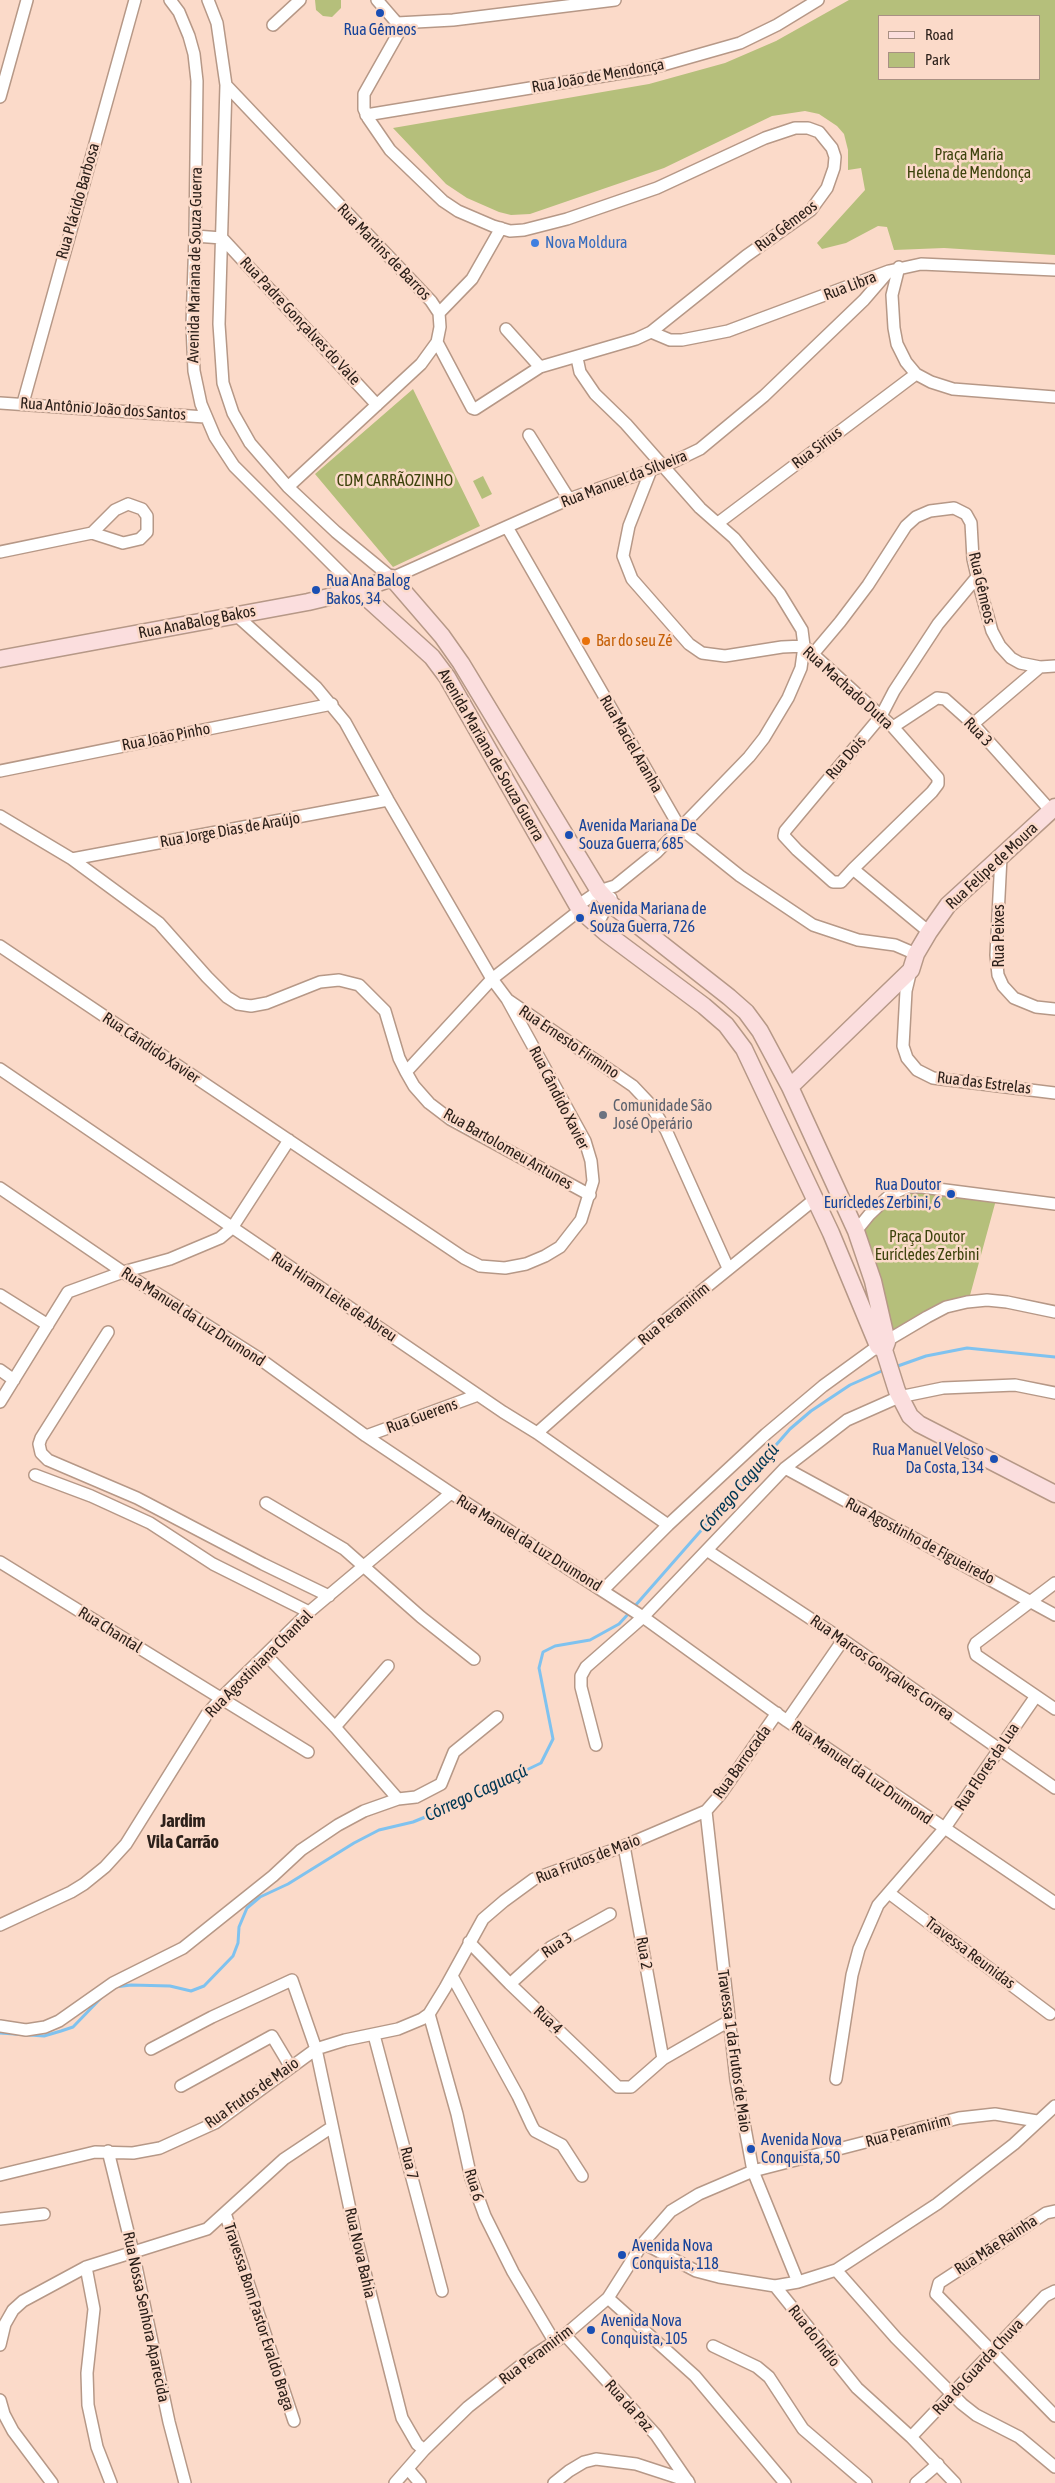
<!DOCTYPE html>
<html>
<head>
<meta charset="utf-8">
<style>
  body { margin:0 }
  #map { position:relative; width:1055px; height:2483px; overflow:hidden; background:#fbdac9; font-family:"Asap Condensed",sans-serif }
  canvas { display:block }
  .legend { position:absolute; left:878px; top:15px; width:162px; height:65px; box-sizing:border-box; background:#fbdac9; border:1px solid #a89083; margin:0; padding:6px 9px; list-style:none; font-size:15px; color:#2c201a }
  .legend li { display:flex; align-items:center; gap:10px; height:25px }
  .legend b { width:25px; border:1px solid #a89083 }
</style>
</head>
<body>
<div id="map">
<canvas width="1055" height="2483"></canvas>
<ul class="legend">
<li><b style="height:6px;background:#fbdede"></b>Road</li>
<li><b style="height:14px;background:#b5bf7b"></b>Park</li>
</ul>
</div>
<script>
const context = document.querySelector('canvas').getContext('2d');
context.lineJoin = 'round';
function fillPath(path, color) { context.fillStyle = color; context.fill(path, 'evenodd'); }
const shape = rows => new Path2D(rows.map(r => 'M' + r).join(''));
function stroke(path, color, width, dash) { context.strokeStyle = color; context.lineWidth = width; context.lineCap = dash ? 'butt' : 'round'; context.setLineDash(dash || []); context.stroke(path); }
function label(font, color, halo, rows, align = 'center') {
  context.font = font + ' "Asap Condensed",sans-serif'; context.lineWidth = 5; context.setLineDash([]); context.textBaseline = 'middle'; context.strokeStyle = halo; context.fillStyle = color; for (const [text, x, y, turn = 0] of rows) {
    context.save(); context.translate(x, y); context.rotate((+turn || 0) * Math.PI / 180); context.textAlign = isNaN(turn) ? turn : align; if (halo) context.strokeText(text, 0, 0); context.fillText(text, 0, 0); context.restore();
  }
}
fillPath(shape([
  [315,0,341,0,341,8,332,17,323,16,316,10],
  [849,0,1055,0,1055,255,944,248,894,250,887,227,878,226,846,243,822,249,817,243,865,190,861,168,848,170,848,150,844,134,837,126,819,114,805,111,772,116,664,168,530,214,511,215,499,212,467,198,446,184,393,128,649,84,725,63,776,41],
  [1039,16,1039,79,879,79,879,16],
  [413,389,480,526,393,567,315,474],
  [483,476,492,494,482,499,473,481],
  [926,1189,996,1200,969,1299,888,1339,878,1270,861,1231,873,1214,902,1192]
]), '#b5bf7b');
stroke(shape([
  [895,1367,926,1356,967,1348,1055,1357],
  [634,1607,790,1429,811,1411,850,1385,884,1370],
  [115,1987,131,1985,170,1986,191,1991,204,1986,233,1956,238,1943,239,1927,247,1908,260,1897,288,1884,354,1843,379,1830,413,1822,445,1809,541,1763,553,1739,539,1668,543,1652,555,1646,590,1640,619,1624,630,1612],
  [0,2033,44,2036,61,2031,73,2027,101,1998]
]), '#7fc2ef', 3);
const street = shape([
  [170,0,179,12,189,36,194,54,197,81,195,236,192,325,194,371,201,404,215,437,234,466,358,590],
  [208,0,217,23,226,85,219,324,223,383,233,413,250,443,288,487,336,532,392,578,569,499,671,463,700,449,764,396,864,300,889,271],
  [377,0,397,23,399,32,364,94,364,109,368,118,390,150,443,201,458,211,493,226,510,231,524,230,567,219,657,188,765,138,795,128,808,128,819,132,832,148,835,157,834,168,827,188,811,210,746,256,651,332,636,339,540,367,475,409,472,408,437,342],
  [397,23,453,20,615,0],
  [273,25,300,0],
  [226,85,431,301,439,313,440,327,437,342,421,364,288,487],
  [0,97,27,0],
  [366,115,652,68,740,43,777,25,818,0],
  [195,236,222,238,377,405],
  [899,267,892,295,894,328,897,344,906,362,916,374,931,382,953,389,1055,397],
  [439,313,472,279,501,228],
  [506,329,540,367],
  [651,332,670,340,682,340,728,331,889,271,921,264,1055,270],
  [577,358,580,372,595,394,626,424,700,508,734,538,780,594,802,630,804,646,801,668,788,698,764,738,749,757,657,852,615,886,599,891,577,906],
  [0,403,205,417],
  [23,403,135,0],
  [529,435,569,499],
  [651,470,629,526,623,556,632,579,689,644,702,653,725,656,782,647,804,646,893,727,938,778,938,784,932,792,853,869,929,932],
  [128,504,142,509,147,516,147,532,140,539,123,543,92,533,115,510,128,504],
  [718,523,916,374],
  [507,527,680,828,740,876,813,925,858,940,895,945,916,954],
  [0,552,92,533],
  [813,654,840,622,868,585,906,526,916,517,930,511,954,508,966,514,971,523,973,559,979,585,992,631,1000,646,1011,658,1020,663,1040,667,1055,666],
  [973,724,1040,667],
  [893,727,937,698,945,699,973,724,1051,811],
  [0,771,332,704],
  [0,816,72,859,159,923,207,977,227,997,238,1004,251,1006,267,1003,320,982,339,980,359,985,385,1011,399,1058,406,1072,414,1086,429,1103,450,1119,590,1195],
  [1001,857,996,955,998,975,1003,986,1014,998,1036,1007,1055,1009],
  [72,859,388,800],
  [853,869,841,882,833,882,797,850,784,836,785,831,881,716,894,691,938,624,977,577],
  [597,925,611,898],
  [0,946,464,1258,480,1266,505,1268,526,1264,545,1256,560,1247,581,1220,593,1181,591,1161,585,1141,507,999,492,979,388,800,345,722,316,687,236,615],
  [911,970,906,991,903,1046,907,1058,917,1070,933,1078,1055,1093],
  [508,1000,633,1086,650,1104,666,1130,728,1268],
  [0,1069,503,1412,537,1433,668,1525],
  [406,1072,492,979,580,910],
  [0,1188,123,1272,260,1359,366,1436,451,1493,643,1617,787,1721,1055,1903],
  [856,1231,869,1215,890,1195,907,1187,922,1187,1055,1204],
  [0,1295,48,1325],
  [108,1332,41,1438,39,1444,41,1453,48,1460,137,1498,263,1564,329,1596],
  [0,1370,14,1380],
  [0,1402,68,1292,123,1272,170,1259,220,1238,232,1228,289,1140],
  [537,1433,652,1331,815,1199],
  [366,1436,478,1395],
  [785,1468,1055,1615],
  [35,1475,91,1496,150,1523,213,1564,309,1612],
  [266,1503,344,1549,421,1617,474,1659],
  [708,1551,843,1640,1055,1788],
  [0,1562,308,1752],
  [1055,1583,976,1643,974,1647,976,1655,1055,1709],
  [603,1590,668,1525,766,1434,823,1386,878,1346,927,1317,946,1307,967,1302,987,1300,1007,1302,1055,1312],
  [266,1655,335,1727,398,1799],
  [787,1721,843,1640],
  [335,1727,388,1666],
  [596,1745,581,1687,581,1676,586,1667,643,1617,785,1468,847,1420,899,1397,943,1388,1015,1385,1055,1393],
  [706,1811,736,2080,753,2171,798,2282],
  [624,1846,663,2059],
  [889,1893,1050,2014],
  [0,1925,71,1892,84,1884,105,1867,126,1844,207,1714,221,1698,309,1612,451,1493],
  [469,1942,510,1984,618,2087,631,2087,663,2059,729,2021],
  [452,1976,518,2096,532,2126,535,2131,562,2145,582,2176],
  [510,1984,551,1947,610,1914],
  [429,2014,457,2114,471,2178,485,2216,513,2272,554,2341],
  [0,2026,26,2030,45,2027,59,2021,113,1983,183,1948,273,1876,301,1850,338,1825,364,1811,398,1799,416,1797,441,1784,454,1752,497,1717],
  [374,2035,442,2291],
  [151,2049,212,2017,292,1980,316,2049,355,2233,402,2418,417,2444,424,2450],
  [836,2079,852,1975,859,1949,878,1905,944,1829,1036,1696],
  [181,2086,272,2036,290,2066],
  [108,2151,133,2252,169,2422,185,2483],
  [0,2175,95,2152,133,2153,160,2148,215,2123,316,2049,345,2040,398,2029,422,2019,429,2014,445,1988,483,1919,504,1901,534,1879,624,1846,706,1811,720,1795,777,1713],
  [1055,2211,1046,2213,939,2283,936,2294,1055,2416],
  [225,2213,294,2421],
  [0,2219,44,2214],
  [643,2243,696,2271,719,2277,775,2286,857,2388,911,2437,955,2483],
  [86,2267,94,2309,87,2373,88,2405,97,2447,111,2483],
  [836,2270,896,2338,962,2404,976,2415,1019,2437,1055,2467],
  [775,2286,798,2282,836,2270,937,2204,1014,2144,1055,2106],
  [608,2298,695,2376,785,2483],
  [565,2335,656,2435,689,2483],
  [0,2345,5,2324,13,2310,23,2301,86,2267,207,2229,284,2159,332,2127],
  [713,2346,757,2367,769,2377,803,2429,866,2483],
  [0,2400,4,2414,13,2431,52,2483],
  [911,2437,1045,2296,1055,2291],
  [408,2469,420,2483],
  [395,2483,424,2450,468,2407,534,2355,565,2335,608,2298,643,2243,671,2211,699,2194,753,2171,959,2118,995,2114,1037,2121],
  [554,2483,569,2471,584,2462,596,2459,636,2464,688,2481],
  [916,2483,938,2464]
]);
const secondary = shape([
  [358,590,432,657,447,677,580,910,606,933,704,1006,726,1025,744,1049,831,1233,878,1346,884,1350],
  [0,659,308,602,358,590,392,578,442,636,461,663,599,891,612,905,729,997,746,1012,760,1031,790,1087,856,1231,873,1281,887,1342,884,1350,897,1391,910,1416,919,1424,1055,1494],
  [790,1087,911,970,916,954,929,932,948,905,1055,807]
]);
stroke(street, '#b69887', 14);
stroke(secondary, '#b69887', 19);
stroke(street, '#fff', 11);
stroke(secondary, '#fbdede', 16);
for (const [x, y, r, color] of [
  [380,13,5,"#1a4fb4"],
  [535,243,5,"#3f7fe0"],
  [316,590,5,"#1a4fb4"],
  [586,641,5,"#e8710a"],
  [569,835,5,"#1a4fb4"],
  [580,918,5,"#1a4fb4"],
  [603,1115,5,"#6b7280"],
  [951,1194,5,"#1a4fb4"],
  [994,1459,5,"#1a4fb4"],
  [751,2149,5,"#1a4fb4"],
  [622,2255,5,"#1a4fb4"],
  [591,2330,5,"#1a4fb4"]
]) { const dot = new Path2D(); dot.arc(x, y, r, 0, 2 * Math.PI); context.fillStyle = color; context.fill(dot); stroke(dot, '#fbdac9', 2); }
label('16px', '#164399', '#fbdac9', [
  ["Rua Gêmeos",380,30,"center"],
  ["Rua Ana Balog",326,581],
  ["Bakos, 34",326,599],
  ["Avenida Mariana De",579,826],
  ["Souza Guerra, 685",579,844],
  ["Avenida Mariana de",590,909],
  ["Souza Guerra, 726",590,927],
  ["Rua Doutor",941,1185,"right"],
  ["Eurícledes Zerbini, 6",941,1203,"right"],
  ["Rua Manuel Veloso",984,1450,"right"],
  ["Da Costa, 134",984,1468,"right"],
  ["Avenida Nova",761,2140],
  ["Conquista, 50",761,2158],
  ["Avenida Nova",632,2246],
  ["Conquista, 118",632,2264],
  ["Avenida Nova",601,2321],
  ["Conquista, 105",601,2339]
], 'left');
label('16px', '#2c201a', '#fbdac9', [
  ["Rua João de Mendonça",598,76,-10],
  ["Rua Plácido Barbosa",78,201,-74],
  ["Rua Gêmeos",786,226,-37],
  ["Rua Martins de Barros",384,252,46],
  ["Avenida Mariana de Souza Guerra",195,265,-89],
  ["Rua Libra",850,286,-21],
  ["Rua Padre Gonçalves do Vale",300,321,47],
  ["Rua Antônio João dos Santos",103,409,4],
  ["Rua Sirius",817,448,-37],
  ["Rua Manuel da Silveira",624,479,-21],
  ["Rua Gêmeos",982,588,77],
  ["Rua AnaBalog Bakos",197,622,-11],
  ["Rua Machado Dutra",848,688,42],
  ["Rua 3",978,732,46],
  ["Rua João Pinho",166,737,-11],
  ["Rua Maciel Aranha",631,744,60],
  ["Avenida Mariana de Souza Guerra",491,755,60],
  ["Rua Dois",846,758,-49],
  ["Rua Jorge Dias de Araújo",230,830,-10],
  ["Rua Felipe de Moura",992,866,-43],
  ["Rua Peixes",999,936,-90],
  ["Rua Ernesto Firmino",569,1042,34],
  ["Rua Cândido Xavier",151,1048,34],
  ["Rua das Estrelas",984,1083,7],
  ["Rua Cândido Xavier",559,1098,63],
  ["Rua Bartolomeu Antunes",508,1149,30],
  ["Rua Hiram Leite de Abreu",334,1297,34],
  ["Rua Peramirim",674,1314,-40],
  ["Rua Manuel da Luz Drumond",193,1317,33],
  ["Rua Guerens",422,1416,-20],
  ["Rua Agostinho de Figueiredo",920,1541,28],
  ["Rua Manuel da Luz Drumond",529,1543,32],
  ["Rua Chantal",110,1630,32],
  ["Rua Agostiniana Chantal",259,1664,-45],
  ["Rua Marcos Gonçalves Correa",882,1668,35],
  ["Rua Barrocada",742,1762,-54],
  ["Rua Flores da Lua",987,1767,-56],
  ["Rua Manuel da Luz Drumond",862,1773,35],
  ["Rua Frutos de Maio",588,1859,-21],
  ["Rua 3",557,1945,-34],
  ["Rua 2",644,1953,80],
  ["Travessa Reunidas",970,1953,37],
  ["Rua 4",548,2020,43],
  ["Travessa 1 da Frutos de Maio",734,2051,82],
  ["Rua Frutos de Maio",252,2093,-35],
  ["Rua Peramirim",908,2131,-15],
  ["Rua 7",409,2163,76],
  ["Rua 6",474,2185,73],
  ["Rua Mãe Rainha",996,2245,-33],
  ["Rua Nova Bahia",360,2253,77],
  ["Rua Nossa Senhora Aparecida",146,2317,78],
  ["Travessa Bom Pastor Evaldo Braga",259,2317,72],
  ["Rua do Indio",814,2336,52],
  ["Rua Peramirim",536,2355,-37],
  ["Rua do Guarda Chuva",978,2367,-47],
  ["Rua da Paz",629,2406,48]
]);
label('16px', '#3d430c', '#fbdac9', [
  ["Praça Maria",969,155],
  ["Helena de Mendonça",969,173],
  ["CDM CARRÃOZINHO",395,481],
  ["Praça Doutor",927,1237],
  ["Eurícledes Zerbini",927,1255]
]);
label('16px', '#366cbe', '#fbdac9', [
  ["Nova Moldura",545,243]
], 'left');
label('16px', '#c56008', '#fbdac9', [
  ["Bar do seu Zé",596,641]
], 'left');
label('16px', '#5b616d', '#fbdac9', [
  ["Comunidade São",613,1106],
  ["José Operário",613,1124]
], 'left');
label('italic 18px', '#003754', '#fbdac9', [
  ["Córrego Caguaçú",739,1488,-49],
  ["Córrego Caguaçú",476,1793,-25]
]);
label('bold 18px', '#2c201a', '#fbdac9', [
  ["Jardim",183,1821],
  ["Vila Carrão",183,1842]
]);
</script>
</body>
</html>
